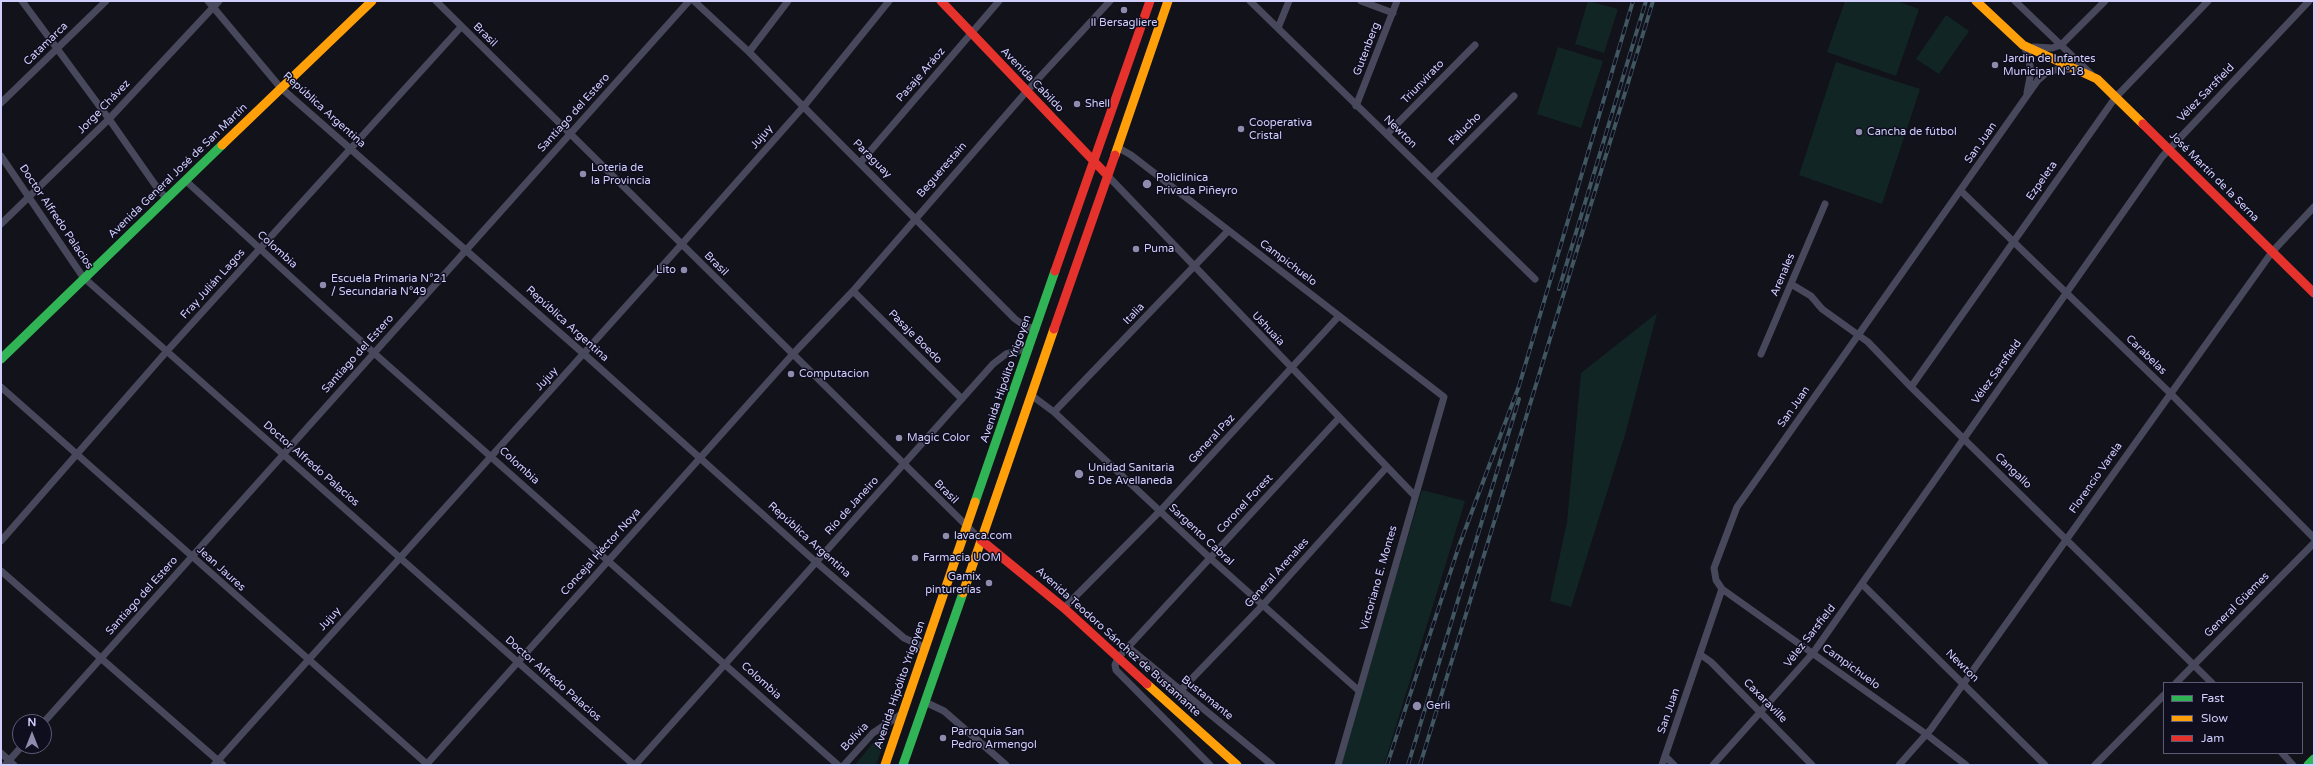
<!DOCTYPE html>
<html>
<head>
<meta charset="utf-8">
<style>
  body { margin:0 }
  #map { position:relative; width:2315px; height:766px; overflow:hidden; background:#12121a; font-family:"Varela Round",sans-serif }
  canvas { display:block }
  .frame { position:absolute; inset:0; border:2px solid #cfcefc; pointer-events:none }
  .legend { position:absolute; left:2163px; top:682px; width:140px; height:72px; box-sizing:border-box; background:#0f0e1e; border:1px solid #5c5b77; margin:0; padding:5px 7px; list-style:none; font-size:12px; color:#cfcefc }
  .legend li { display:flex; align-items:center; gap:8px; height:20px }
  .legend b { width:20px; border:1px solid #5c5b77 }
  .north { position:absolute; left:12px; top:714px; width:40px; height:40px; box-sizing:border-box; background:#0f0e1e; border:1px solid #5c5b77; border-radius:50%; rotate:0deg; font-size:11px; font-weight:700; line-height:16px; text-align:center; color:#cfcefc }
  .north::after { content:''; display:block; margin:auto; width:14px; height:18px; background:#8d8cad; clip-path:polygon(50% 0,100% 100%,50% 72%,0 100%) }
</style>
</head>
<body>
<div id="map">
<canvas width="2315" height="766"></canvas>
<div class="frame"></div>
<ul class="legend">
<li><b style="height:5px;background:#30b455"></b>Fast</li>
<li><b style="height:5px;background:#ff9f0a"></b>Slow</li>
<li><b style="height:5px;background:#e5322d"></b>Jam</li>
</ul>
<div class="north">N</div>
</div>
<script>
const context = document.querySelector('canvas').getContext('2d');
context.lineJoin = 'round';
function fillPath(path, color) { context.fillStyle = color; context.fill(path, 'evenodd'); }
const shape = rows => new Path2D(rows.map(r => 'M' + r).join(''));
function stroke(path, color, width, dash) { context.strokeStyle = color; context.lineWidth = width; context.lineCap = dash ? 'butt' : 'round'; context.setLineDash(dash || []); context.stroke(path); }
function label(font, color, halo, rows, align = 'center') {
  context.font = font + ' "Varela Round",sans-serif'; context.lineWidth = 3; context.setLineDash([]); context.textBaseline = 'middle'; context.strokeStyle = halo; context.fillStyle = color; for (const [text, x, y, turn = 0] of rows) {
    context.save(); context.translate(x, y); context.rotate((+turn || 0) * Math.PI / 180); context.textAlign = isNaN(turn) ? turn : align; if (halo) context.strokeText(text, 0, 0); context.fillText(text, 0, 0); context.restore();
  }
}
fillPath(shape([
  [1588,1,1618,9,1604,53,1575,44],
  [1845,1,1897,1,1919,9,1896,76,1827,52],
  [1946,15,1969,31,1939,74,1916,59],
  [1558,47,1603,61,1581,128,1537,114],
  [1836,62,1920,89,1882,204,1799,175],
  [1657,313,1625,435,1571,607,1550,601,1567,522,1581,373],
  [1422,490,1465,501,1384,765,1339,765],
  [877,738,884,743,876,765,855,765]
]), '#112524');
stroke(shape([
  [22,1,109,119,158,189,167,199],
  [208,1,280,87,584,354,817,563,904,638,926,648],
  [436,1,981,540],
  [694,1,749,52,1015,319,1025,326,1036,329],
  [1250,1,1535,279],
  [1361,1,1393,13],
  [2015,1,2091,74],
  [1278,28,1289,1],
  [2023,45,2028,54,2031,72,2027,93],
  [2034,47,2052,48,2061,45,2105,1],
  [749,52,788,1],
  [1,103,106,1],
  [1356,106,1397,1],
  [1387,134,1475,45],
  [1117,147,1131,155,1444,397,1338,765],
  [1,156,83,277,634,765],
  [860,163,999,1],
  [1107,175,1415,496],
  [1432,178,1514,96],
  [186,181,374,353,838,765],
  [1961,191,2170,393,2314,538],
  [1,224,109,119,219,1],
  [1791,284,1811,296,1822,309,1868,342,1911,387,2212,683],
  [853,291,962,399],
  [1761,354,1825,204],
  [1,387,428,765],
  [1911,387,2115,98,2208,1],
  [1031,395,1054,412,1210,558,1358,690],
  [1054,412,1228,231],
  [1,541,167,351,461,27],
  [1,571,223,765],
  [1862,584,2045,765],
  [1722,589,1926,734,1966,765],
  [1064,608,1160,511,1339,316],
  [1128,647,1272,765],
  [1701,655,1711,662,1812,765],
  [2176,683,2314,543],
  [1181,690,1262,606,1386,468],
  [925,702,944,711,1006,765],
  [44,722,689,1],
  [1,753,14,765],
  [2282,753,2293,765],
  [1665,756,1674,765],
  [5,765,22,746],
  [214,765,681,245,804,106,889,1],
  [426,765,792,355,853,291,1026,92,1110,1],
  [635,765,993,364,1006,354,1029,348],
  [844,765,873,733,903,713],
  [1210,765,1116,670,1115,665,1118,658,1338,419],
  [1662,765,1722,589,1716,580,1714,568,1737,507,2038,80,2046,73,2055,70,2072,69],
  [1713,765,1813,653,2162,157,2309,1],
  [1899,765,1931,729,2272,252,2314,207],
  [2095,765,2164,695]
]), '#47485b', 7);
stroke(shape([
  [1,359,222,145],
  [975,502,1055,271],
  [903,765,963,593],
  [2308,765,2314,759]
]), '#30b455', 9);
stroke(shape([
  [1976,1,2023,45,2097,79,2143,124],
  [222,145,372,1],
  [1115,155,1168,1],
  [963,593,1054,329],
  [1147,684,1237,765],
  [885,765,975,502]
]), '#ff9f0a', 9);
stroke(shape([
  [941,1,1107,175],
  [2143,124,2314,293],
  [1055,271,1150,1],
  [1054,329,1115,155],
  [981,540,1064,608,1147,684]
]), '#e5322d', 9);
const rail = shape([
  [1559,289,1646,1],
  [1387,765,1459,546,1519,386,1633,1],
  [1408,765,1519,399],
  [1420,765,1653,1]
]);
stroke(rail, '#405661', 4);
stroke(rail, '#0f0e1e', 2.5, [8]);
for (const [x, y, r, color] of [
  [1124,10,4,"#8d8cad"],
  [1995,65,4,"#8d8cad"],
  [1077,104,4,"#8d8cad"],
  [1241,129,4,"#8d8cad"],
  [1859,132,4,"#8d8cad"],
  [583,174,4,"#8d8cad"],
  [1147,184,5,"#8d8cad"],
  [1136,249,4,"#8d8cad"],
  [684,270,4,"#8d8cad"],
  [323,285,4,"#8d8cad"],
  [791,374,4,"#8d8cad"],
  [899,438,4,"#8d8cad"],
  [1079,474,5,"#8d8cad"],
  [946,536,4,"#8d8cad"],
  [915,558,4,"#8d8cad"],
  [989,583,4,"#8d8cad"],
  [1417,706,5,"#8d8cad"],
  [943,738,4,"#8d8cad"]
]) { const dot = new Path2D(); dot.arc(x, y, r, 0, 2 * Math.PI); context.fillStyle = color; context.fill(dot); stroke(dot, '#0f0e1e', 1.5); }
label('11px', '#cfcefc', '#0f0e1e', [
  ["Il Bersagliere",1124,23,"center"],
  ["Jardin de Infantes",2003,59],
  ["Municipal N°18",2003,72],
  ["Shell",1085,104],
  ["Cooperativa",1249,123],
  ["Cristal",1249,136],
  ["Cancha de fútbol",1867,132],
  ["Loteria de",591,168],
  ["la Provincia",591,181],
  ["Policlínica",1156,178],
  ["Privada Piñeyro",1156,191],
  ["Puma",1144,249],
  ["Lito",676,270,"right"],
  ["Escuela Primaria N°21",331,279],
  ["/ Secundaria N°49",331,292],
  ["Computacion",799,374],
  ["Magic Color",907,438],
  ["Unidad Sanitaria",1088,468],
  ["5 De Avellaneda",1088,481],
  ["lavaca.com",954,536],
  ["Farmacia UOM",923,558],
  ["Gamix",981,577,"right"],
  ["pinturerías",981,590,"right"],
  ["Gerli",1426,706],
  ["Parroquia San",951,732],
  ["Pedro Armengol",951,745]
], 'left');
label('11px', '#cfcefc', '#0f0e1e', [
  ["Brasil",485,35,44],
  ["Catamarca",46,44,-44],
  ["Gutenberg",1367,49,-69],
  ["Pasaje Aráoz",921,75,-49],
  ["Avenida Cabildo",1032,80,46],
  ["Triunvirato",1423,82,-46],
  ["Vélez Sarsfield",2206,93,-46],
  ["Jorge Chávez",104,107,-46],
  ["República Argentina",324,110,42],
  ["Santiago del Estero",574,113,-48],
  ["Falucho",1465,129,-45],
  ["Newton",1400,132,44],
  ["Jujuy",762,137,-49],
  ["San Juan",1981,143,-55],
  ["Paraguay",872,159,45],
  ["Beguerestain",942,170,-49],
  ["Avenida General José de San Martín",178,171,-44],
  ["José Martín de la Serna",2214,177,45],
  ["Ezpeleta",2042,181,-55],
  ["Doctor Alfredo Palacios",56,217,56],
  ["Colombia",277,250,42],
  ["Campichuelo",1288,263,37],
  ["Brasil",716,264,45],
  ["Arenales",1783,275,-67],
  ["Fray Julián Lagos",213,284,-48],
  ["Italia",1134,314,-46],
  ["República Argentina",567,324,42],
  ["Ushuaia",1268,329,47],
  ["Pasaje Boedo",915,337,45],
  ["Santiago del Estero",358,354,-48],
  ["Carabelas",2146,355,44],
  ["Vélez Sarsfield",1997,372,-54],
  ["Jujuy",547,379,-47],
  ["Avenida Hipólito Yrigoyen",1006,379,-71],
  ["San Juan",1794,407,-55],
  ["General Paz",1212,439,-47],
  ["Doctor Alfredo Palacios",311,464,41],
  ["Colombia",519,466,42],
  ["Cangallo",2013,471,44],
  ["Florencio Varela",2096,478,-55],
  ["Brasil",946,492,45],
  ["Coronel Forest",1245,504,-47],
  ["Río de Janeiro",852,506,-48],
  ["Sargento Cabral",1201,535,43],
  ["República Argentina",809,540,42],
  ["Concejal Héctor Noya",601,552,-48],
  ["Jean Jaures",221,569,42],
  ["General Arenales",1277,573,-48],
  ["Victoriano E. Montes",1379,578,-74],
  ["Santiago del Estero",142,596,-48],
  ["General Güemes",2237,605,-45],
  ["Jujuy",330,619,-48],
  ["Vélez Sarsfield",1810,636,-52],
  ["Avenida Teodoro Sánchez de Bustamante",1118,642,42],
  ["Newton",1962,666,44],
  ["Campichuelo",1851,667,36],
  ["Doctor Alfredo Palacios",553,679,41],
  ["Colombia",761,681,42],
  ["Avenida Hipólito Yrigoyen",900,685,-71],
  ["Bustamante",1207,698,39],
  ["Caxaraville",1765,701,45],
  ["San Juan",1669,711,-71],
  ["Bolivia",855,737,-47]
]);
</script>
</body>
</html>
